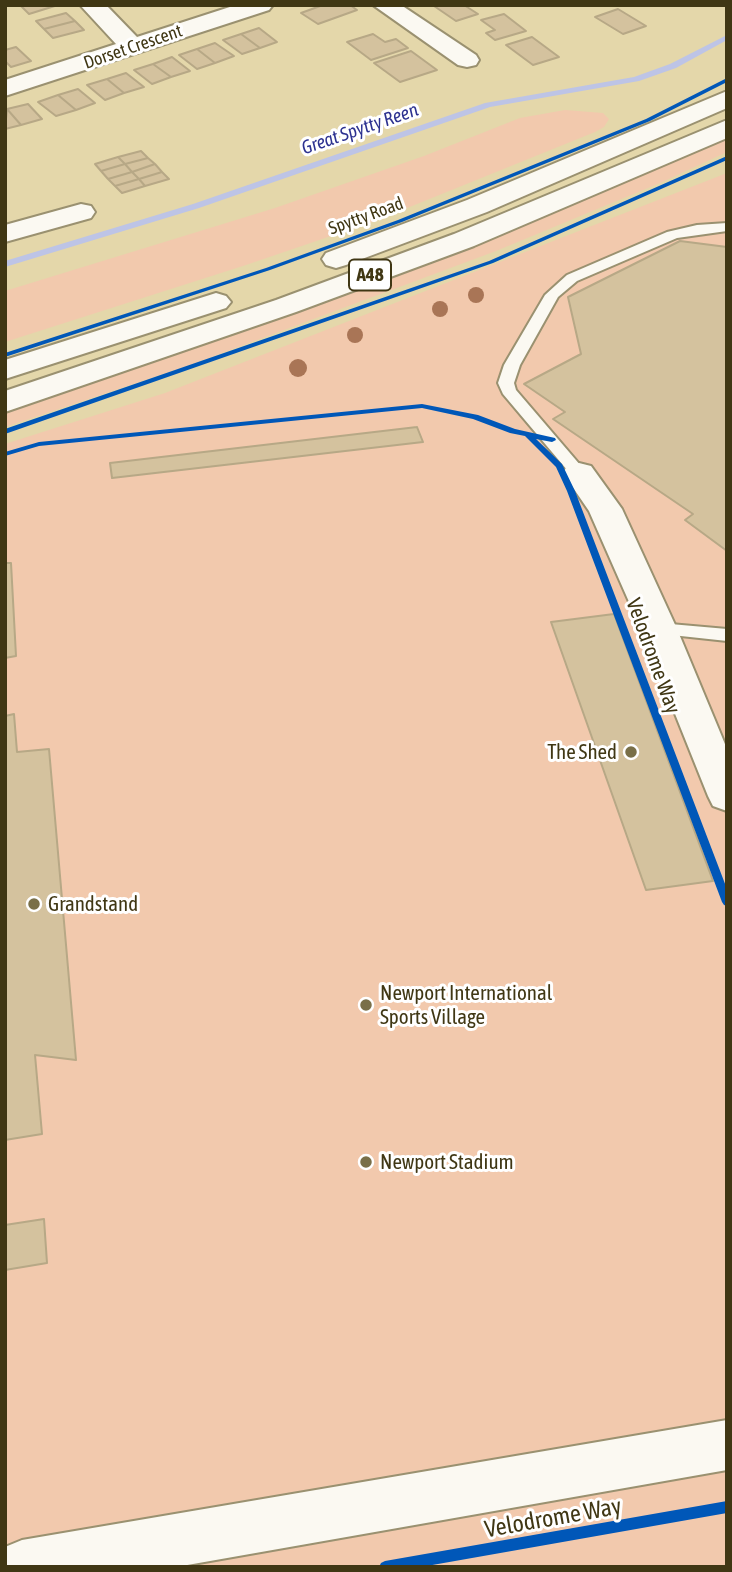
<!DOCTYPE html>
<html>
<head>
<meta charset="utf-8">
<style>
  body { margin:0 }
  #map { position:relative; width:732px; height:1572px; overflow:hidden; background:#e4d7aa; font-family:"Asap Condensed",sans-serif }
  canvas { display:block }
  .frame { position:absolute; inset:0; border:7px solid #403714; pointer-events:none }
</style>
</head>
<body>
<div id="map">
<canvas width="732" height="1572"></canvas>
<div class="frame"></div>
</div>
<script>
const context = document.querySelector('canvas').getContext('2d');
context.lineJoin = 'round';
function fillPath(path, color) { context.fillStyle = color; context.fill(path, 'evenodd'); }
const shape = rows => new Path2D(rows.map(r => 'M' + r).join(''));
function stroke(path, color, width, dash) { context.strokeStyle = color; context.lineWidth = width; context.lineCap = dash ? 'butt' : 'round'; context.setLineDash(dash || []); context.stroke(path); }
function label(font, color, halo, rows, align = 'center') {
  context.font = font + ' "Asap Condensed",sans-serif'; context.lineWidth = 6; context.setLineDash([]); context.textBaseline = 'middle'; context.strokeStyle = halo; context.fillStyle = color; for (const [text, x, y, turn = 0] of rows) {
    context.save(); context.translate(x, y); context.rotate((+turn || 0) * Math.PI / 180); context.textAlign = isNaN(turn) ? turn : align; if (halo) context.strokeText(text, 0, 0); context.fillText(text, 0, 0); context.restore();
  }
}
fillPath(shape([
  [565,110,603,113,609,119,604,127,595,132,375,221,246,265,5,342,5,291,275,208,424,156,520,118],
  [727,138,727,152,660,183,496,251,190,365,5,427,5,411,324,302,469,248],
  [727,173,727,1567,5,1567,5,444,165,393]
]), '#f2c9ad');
fillPath(shape([
  [727,35,727,40,676,68,639,81,490,107,199,208,5,267,5,261,193,204,485,103,634,77,670,64,727,35]
]), '#bdc4e6');
const building = shape([
  [58,5,29,14,21,6,24,5,58,5],
  [323,5,350,5,357,10,318,24,301,13,323,5],
  [464,5,478,14,456,21,434,6,464,5],
  [618,9,646,26,623,34,595,17,618,9],
  [66,13,75,21,44,29,36,21,66,13],
  [504,14,526,31,495,40,486,33,495,30,481,20,504,14],
  [75,21,84,30,53,38,44,29,75,21],
  [259,28,277,42,260,48,241,34,259,28],
  [241,34,260,48,242,54,223,40,241,34],
  [373,34,385,42,396,39,408,48,371,60,347,42,373,34],
  [532,37,559,57,533,65,506,45,532,37],
  [215,43,234,56,215,63,197,49,215,43],
  [16,47,31,61,11,67,5,61,5,50,16,47],
  [197,49,215,63,197,69,179,55,197,49],
  [411,51,437,70,400,82,374,63,411,51],
  [172,57,190,71,171,77,153,64,172,57],
  [153,64,171,77,152,84,134,70,153,64],
  [126,73,144,87,124,93,107,79,126,73],
  [107,79,124,93,105,100,87,85,107,79],
  [78,89,95,103,76,110,58,95,78,89],
  [58,95,76,110,56,116,38,102,58,95],
  [28,104,42,119,21,125,7,109,28,104],
  [7,109,21,125,5,129,7,109],
  [141,151,148,158,125,164,118,157,141,151],
  [118,157,125,164,101,171,95,164,118,157],
  [148,158,155,164,132,172,125,164,148,158],
  [125,164,132,172,108,179,101,171,125,164],
  [155,164,162,172,139,179,132,172,155,164],
  [132,172,139,179,115,186,108,179,132,172],
  [162,172,169,179,145,186,139,179,162,172],
  [139,179,145,186,122,193,115,186,139,179],
  [680,241,727,247,727,551,685,520,693,514,553,419,565,412,524,384,581,354,568,297,680,241],
  [417,427,423,442,112,478,110,463,417,427],
  [5,563,11,563,16,656,5,658,5,563],
  [614,614,713,881,646,890,551,622,614,614],
  [14,714,17,752,49,749,76,1060,35,1055,42,1134,5,1140,5,716,14,714],
  [44,1219,47,1263,5,1270,5,1225,44,1219]
]);
fillPath(building, '#d4c29e');
stroke(building, '#b7a886', 2);
const service = shape([
  [727,223,727,231,677,238,577,281,558,297,520,365,514,383,516,390,587,473,585,477,573,477,503,394,498,383,504,365,545,295,567,275,667,232,697,225,727,223],
  [659,623,727,629,727,641,653,633,650,629,653,625,659,623]
]);
const minor = shape([
  [80,5,106,5,137,37,236,5,273,5,269,10,5,96,5,80,116,44,80,5],
  [373,5,401,5,476,55,479,60,476,65,467,67,458,65,373,5],
  [81,204,91,206,95,212,91,218,5,242,5,225,81,204],
  [579,463,591,466,622,509,677,629,727,749,727,811,713,806,708,796,641,629,589,511,563,473,567,466,579,463],
  [727,1420,727,1470,176,1567,5,1567,5,1547,22,1540,727,1420]
]);
const primary = shape([
  [727,91,727,108,487,212,346,265,336,268,326,265,322,259,326,253,467,200,727,91],
  [727,120,727,138,474,246,296,312,5,412,5,391,276,300,454,234,727,120],
  [216,293,226,296,231,302,226,308,5,379,5,360,216,293]
]);
stroke(service, '#9a9170', 4);
stroke(minor, '#9a9170', 4);
stroke(primary, '#9a9170', 4);
fillPath(service, '#fbf9f2');
fillPath(minor, '#fbf9f2');
fillPath(primary, '#fbf9f2');
fillPath(shape([
  [727,78,727,82,650,121,402,222,270,270,5,357,5,353,266,268,398,220,646,119,727,78],
  [727,156,727,160,493,263,5,434,5,429,489,261,727,156],
  [422,404,478,415,515,429,555,438,556,440,552,442,536,439,562,464,575,491,727,889,727,906,724,905,722,902,567,491,556,467,525,436,510,433,473,419,422,408,39,446,5,456,5,452,39,442,422,404],
  [727,1501,727,1513,421,1567,379,1567,381,1563,385,1561,727,1501]
]), '#0057b8');
context.fillStyle = '#a97556';
for (const [x, y, r] of [
  [476,295,8],
  [440,309,8],
  [355,335,8],
  [298,368,9]
]) { context.beginPath(); context.arc(x, y, r, 0, 2 * Math.PI); context.fill(); }
for (const [x, y, r, color] of [
  [631,752,7,"#796f48"],
  [34,904,7,"#796f48"],
  [366,1005,7,"#796f48"],
  [366,1162,7,"#796f48"]
]) { const dot = new Path2D(); dot.arc(x, y, r, 0, 2 * Math.PI); context.fillStyle = color; context.fill(dot); stroke(dot, '#fff', 2.5); }
label('18px', '#403714', '#fff', [
  ["Dorset Crescent",133,47,-19],
  ["Spytty Road",366,216,-20]
]);
label('italic 19px', '#2d3290', '#fff', [
  ["Great Spytty Reen",360,129,-19]
]);
for (const [x, y, w] of [
  [370,275,42]
]) { const box = new Path2D(); box.roundRect(x - w / 2, y - 15.5, w, 31, 5); context.fillStyle = '#fff'; context.fill(box); stroke(box, '#403714', 2); }
label('bold 19px', '#403714', null, [
  ["A48",370,275]
]);
label('21px', '#403714', '#fff', [
  ["Velodrome Way",653,656,70]
]);
label('21px', '#403714', '#fff', [
  ["The Shed",617,752,"right"],
  ["Grandstand",48,904],
  ["Newport International",380,993],
  ["Sports Village",380,1017],
  ["Newport Stadium",380,1162]
], 'left');
label('24px', '#403714', '#fff', [
  ["Velodrome Way",553,1518,-10]
]);
</script>
</body>
</html>
